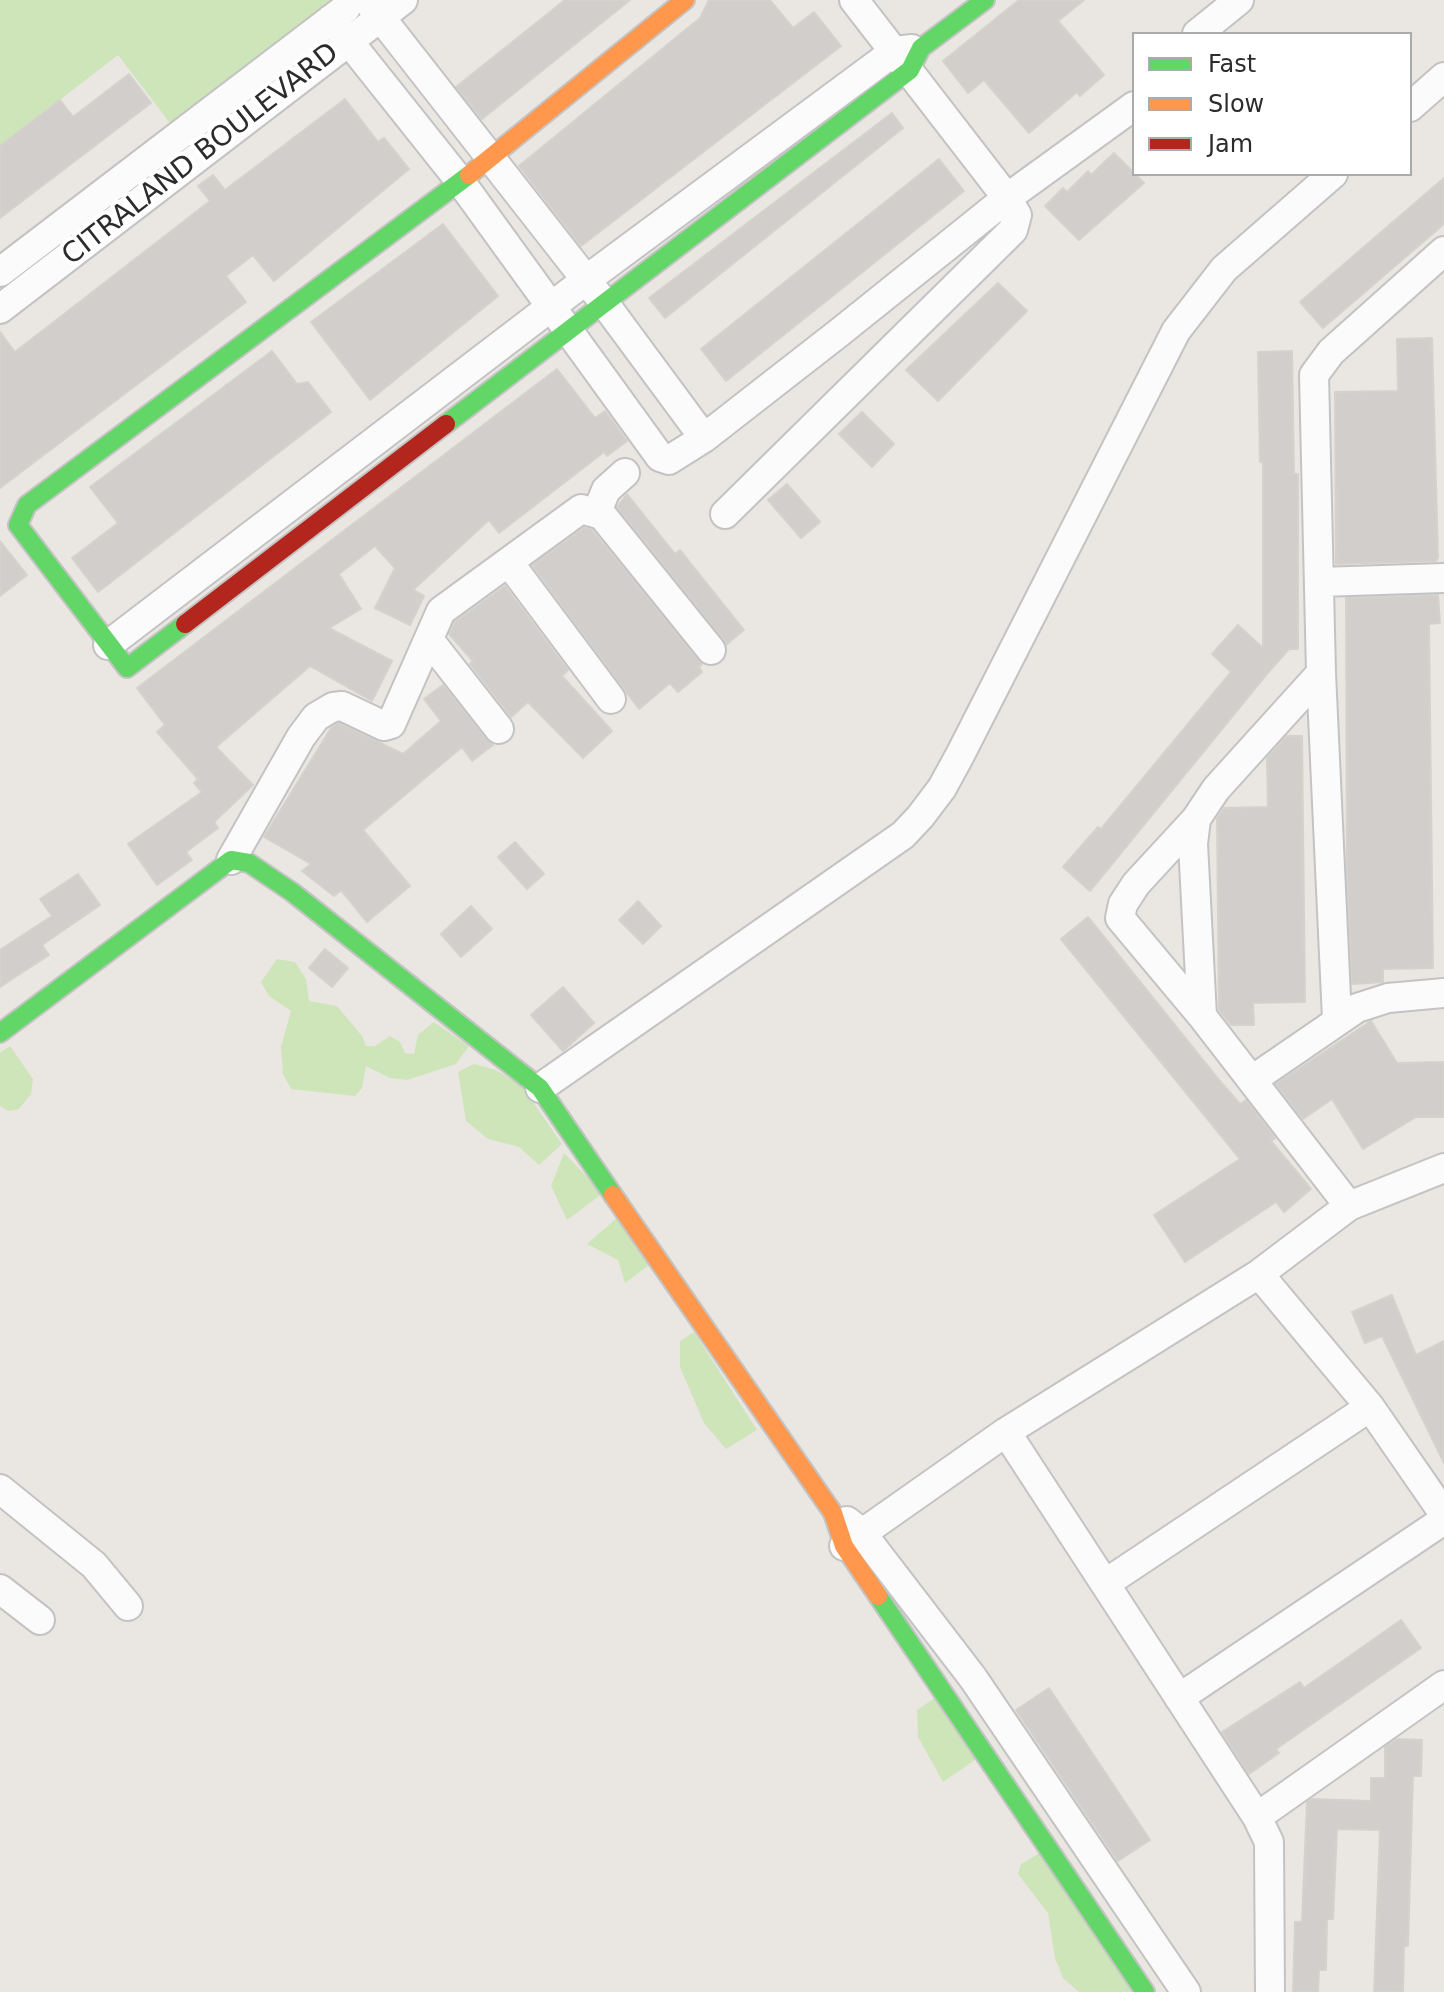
<!DOCTYPE html>
<html>
<head>
<meta charset="utf-8">
<style>
  body { margin:0 }
  #map { position:relative; width:1444px; height:1992px; overflow:hidden; background:#eae6e2; font-family:"DejaVu Sans",sans-serif }
  canvas { display:block }
  .legend { position:absolute; left:1132px; top:32px; width:280px; height:144px; box-sizing:border-box; background:#fff; border:2px solid #ababab; margin:0; padding:10px 14px; list-style:none; font-size:24px; color:#2c2c2c }
  .legend li { display:flex; align-items:center; gap:16px; height:40px }
  .legend b { width:40px; border:2px solid #ababab }
</style>
</head>
<body>
<div id="map">
<canvas width="1444" height="1992"></canvas>
<ul class="legend">
<li><b style="height:10px;background:#63d668"></b>Fast</li>
<li><b style="height:10px;background:#ff974d"></b>Slow</li>
<li><b style="height:10px;background:#b3261e"></b>Jam</li>
</ul>
</div>
<script>
const context = document.querySelector('canvas').getContext('2d');
context.lineJoin = 'round';
function fillPath(path, color) { context.fillStyle = color; context.fill(path, 'evenodd'); }
const shape = rows => new Path2D(rows.map(r => 'M' + r).join(''));
function stroke(path, color, width, dash) { context.strokeStyle = color; context.lineWidth = width; context.lineCap = dash ? 'butt' : 'round'; context.setLineDash(dash || []); context.stroke(path); }
function label(font, color, halo, rows, align = 'center') {
  context.font = font + ' "DejaVu Sans",sans-serif'; context.lineWidth = 8; context.setLineDash([]); context.textBaseline = 'middle'; context.strokeStyle = halo; context.fillStyle = color; for (const [text, x, y, turn = 0] of rows) {
    context.save(); context.translate(x, y); context.rotate((+turn || 0) * Math.PI / 180); context.textAlign = isNaN(turn) ? turn : align; if (halo) context.strokeText(text, 0, 0); context.fillText(text, 0, 0); context.restore();
  }
}
fillPath(shape([
  [0,0,331,0,170,123,118,55,0,146],
  [277,959,295,962,306,979,309,1001,337,1006,362,1036,366,1046,375,1046,390,1036,400,1042,405,1053,414,1054,418,1035,434,1022,469,1046,456,1064,407,1080,390,1078,366,1066,362,1088,355,1096,291,1089,283,1074,281,1047,291,1011,269,996,261,982],
  [10,1046,33,1079,31,1094,19,1109,8,1111,0,1106,0,1053],
  [474,1064,496,1070,522,1086,562,1144,539,1165,519,1147,488,1139,466,1121,458,1072],
  [564,1153,603,1193,567,1220,551,1186],
  [619,1216,652,1263,625,1283,618,1260,587,1244],
  [694,1332,757,1430,726,1449,704,1423,680,1367,680,1341],
  [938,1696,979,1757,943,1782,918,1737,917,1710],
  [1045,1850,1139,1992,1079,1992,1063,1978,1055,1958,1048,1913,1018,1874,1021,1864]
]), '#cee5ba');
const building = shape([
  [565,0,630,0,482,119,456,87,565,0],
  [709,0,770,0,793,28,814,12,841,46,581,246,519,166,700,18,709,0],
  [1019,0,1084,0,1058,21,1104,75,1080,96,1077,92,1029,133,984,80,968,93,943,61,1019,0],
  [129,74,151,103,0,218,0,146,60,100,73,117,129,74],
  [345,99,378,142,384,138,409,169,274,281,253,255,226,276,246,302,0,488,0,332,15,352,210,201,198,186,213,175,225,190,345,99],
  [892,113,903,128,665,318,649,298,892,113],
  [1114,153,1144,183,1079,240,1045,206,1063,188,1067,192,1088,171,1091,175,1114,153],
  [939,159,964,191,726,381,701,349,939,159],
  [1444,178,1444,224,1323,328,1300,302,1444,178],
  [443,224,498,296,370,400,311,322,443,224],
  [998,283,1027,311,938,401,906,370,998,283],
  [1432,338,1438,558,1436,561,1336,564,1335,392,1398,391,1397,339,1432,338],
  [272,351,297,384,308,382,331,412,98,592,72,558,118,523,90,487,272,351],
  [1292,351,1294,474,1298,474,1298,649,1289,649,1266,675,1090,891,1063,867,1098,827,1101,829,1231,672,1212,654,1238,625,1263,648,1263,462,1260,462,1258,352,1292,351],
  [557,369,595,418,605,411,627,441,607,456,604,452,499,533,489,520,413,590,424,596,410,625,375,608,395,568,375,546,339,574,361,609,329,628,392,661,372,701,310,666,267,703,216,747,253,785,214,822,218,828,186,852,192,860,157,885,128,844,202,792,194,783,198,779,157,732,165,725,137,688,557,369],
  [862,412,894,444,872,467,839,434,862,412],
  [787,484,820,522,801,538,768,500,787,484],
  [627,494,675,554,680,550,744,630,727,644,617,507,627,494],
  [584,528,592,530,702,664,699,667,702,672,678,692,670,683,639,709,532,565,584,528],
  [0,541,27,575,0,596,0,541],
  [505,586,568,670,562,676,612,731,583,758,528,702,511,717,470,664,473,661,449,634,455,622,505,586],
  [1438,595,1440,623,1429,624,1433,968,1383,969,1383,982,1352,984,1347,874,1346,598,1438,595],
  [443,685,493,745,472,761,462,747,363,830,410,886,367,922,341,890,334,896,302,871,311,864,264,837,331,728,339,723,403,754,441,721,424,699,443,685],
  [1287,736,1302,736,1305,1002,1253,1003,1254,1025,1231,1025,1219,1010,1217,819,1224,808,1268,807,1267,758,1287,736],
  [515,842,544,874,527,889,498,857,515,842],
  [78,874,100,905,42,945,49,955,0,987,0,950,52,916,40,899,78,874],
  [638,901,661,926,643,944,619,920,638,901],
  [471,906,492,929,461,957,441,934,471,906],
  [1088,917,1219,1080,1240,1104,1246,1100,1275,1138,1271,1141,1311,1189,1284,1212,1276,1202,1185,1262,1154,1215,1240,1159,1061,939,1088,917],
  [325,949,348,968,332,987,309,968,325,949],
  [563,987,594,1023,563,1051,531,1015,563,987],
  [1371,1021,1397,1063,1444,1062,1444,1117,1416,1117,1363,1149,1332,1099,1303,1119,1276,1084,1371,1021],
  [1392,1295,1416,1355,1444,1341,1444,1463,1382,1336,1365,1343,1352,1312,1392,1295],
  [1401,1620,1421,1648,1276,1749,1279,1753,1249,1774,1222,1732,1300,1682,1304,1688,1401,1620],
  [1049,1688,1150,1840,1118,1861,1016,1710,1049,1688],
  [1397,1739,1422,1740,1421,1776,1413,1776,1408,1946,1404,1946,1403,1992,1374,1992,1380,1830,1337,1829,1333,1919,1327,1919,1326,1970,1319,1970,1318,1992,1293,1992,1295,1922,1302,1922,1307,1802,1312,1799,1371,1801,1371,1778,1385,1778,1385,1747,1397,1739]
]);
fillPath(building, '#d1cecb');
stroke(building, '#d5d2ce', 2);
const street = shape([
  [367,0,605,304,704,438],
  [331,19,460,181,660,457,669,460,704,438,840,332,1007,198,854,0],
  [1197,34,1239,0],
  [1410,107,1444,77],
  [0,272,346,8],
  [0,309,403,0],
  [597,512,606,490,625,473],
  [725,514,1013,230,1017,215,1007,198,1134,106],
  [510,564,611,699],
  [1320,582,1444,578],
  [430,641,499,729],
  [108,645,586,280,895,51,912,49],
  [1196,819,1136,884,1123,904,1120,918,1202,1016,1349,1206],
  [231,860,301,737,316,717,333,707,342,706,384,726,391,724,441,611,581,509,602,515,711,650],
  [1202,1016,1193,844,1196,819,1216,789,1321,673],
  [1337,1019,1321,673,1314,375,1331,352,1444,251],
  [1252,1080,1357,1008,1388,998,1444,993],
  [540,1088,903,835,920,817,942,788,960,755,1176,331,1224,269,1333,174],
  [1259,1274,1370,1407,1444,1514],
  [1006,1432,1257,1817,1269,1842,1270,1992],
  [0,1489,94,1565,128,1606],
  [847,1521,861,1532,973,1678,1186,1992],
  [844,1546,1006,1432,1259,1274,1349,1206,1444,1168],
  [1106,1583,1370,1407],
  [0,1589,40,1620],
  [1179,1698,1444,1520],
  [1257,1817,1444,1685]
]);
const fast = shape([
  [446,424,910,70,921,48,985,0],
  [185,624,127,668,18,525,27,505,469,175],
  [0,1033,231,860,249,863,292,892,540,1088,613,1195],
  [878,1596,1145,1992]
]);
const slow = shape([
  [469,175,685,0],
  [613,1195,833,1513,844,1546,878,1596]
]);
const jam = shape([
  [185,624,446,424]
]);
stroke(street, '#c4c3c3', 32);
stroke(fast, '#c4c3c3', 22);
stroke(slow, '#c4c3c3', 22);
stroke(jam, '#c4c3c3', 22);
stroke(street, '#fcfbfb', 28);
stroke(fast, '#63d668', 18);
stroke(slow, '#ff974d', 18);
stroke(jam, '#b3261e', 18);
label('28px', '#2c2c2c', '#fff', [
  ["CITRALAND BOULEVARD",201,155,-38]
]);
</script>
</body>
</html>
